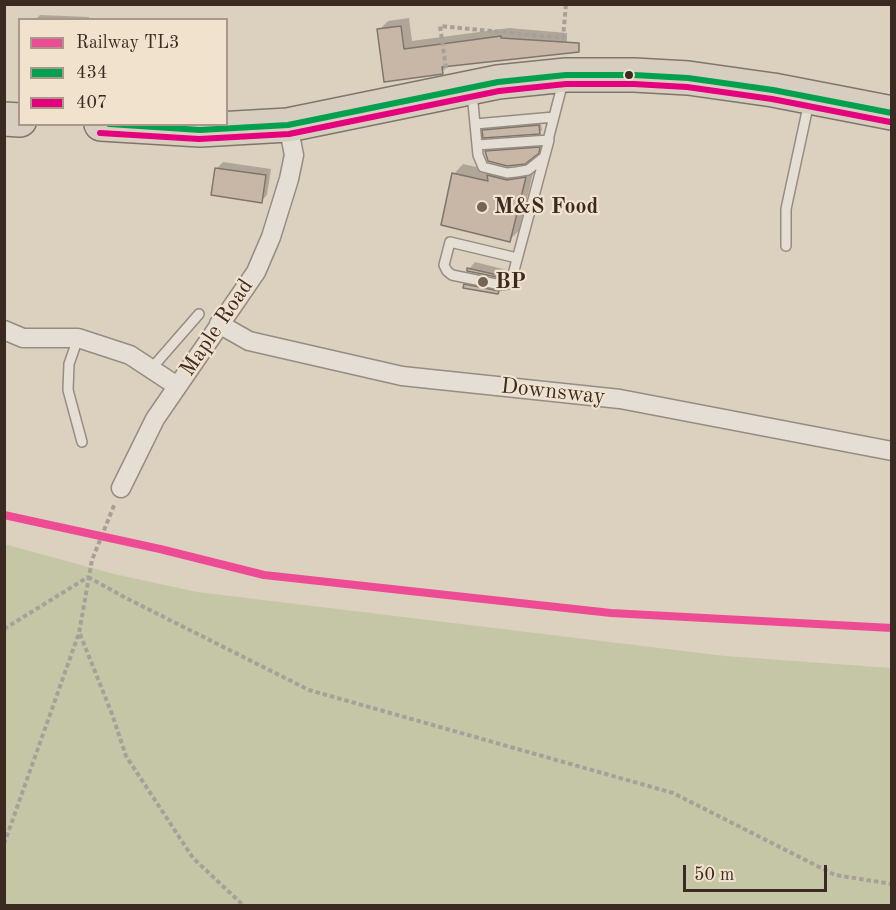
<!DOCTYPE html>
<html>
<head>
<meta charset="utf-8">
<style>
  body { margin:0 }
  #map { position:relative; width:896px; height:910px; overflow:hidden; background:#dcd0bf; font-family:"Old Standard TT",serif }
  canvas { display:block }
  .frame { position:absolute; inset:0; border:6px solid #3a2a22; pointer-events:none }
  .legend { position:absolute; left:18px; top:18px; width:210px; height:108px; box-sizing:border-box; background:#f1e2cd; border:2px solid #a89889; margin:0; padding:8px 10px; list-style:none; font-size:18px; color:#3a2a22 }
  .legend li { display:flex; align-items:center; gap:12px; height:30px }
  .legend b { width:30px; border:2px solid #a89889 }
  .scale { position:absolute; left:683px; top:865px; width:144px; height:27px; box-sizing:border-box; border:3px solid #3a2a22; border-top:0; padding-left:8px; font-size:18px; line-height:21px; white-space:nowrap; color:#3a2a22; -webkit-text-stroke:4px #f1e2cd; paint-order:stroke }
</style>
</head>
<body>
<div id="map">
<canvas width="896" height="910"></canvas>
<div class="frame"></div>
<ul class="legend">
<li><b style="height:8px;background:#ee4b95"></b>Railway TL3</li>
<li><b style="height:8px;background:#03a04f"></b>434</li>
<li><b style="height:8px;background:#e5007d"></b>407</li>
</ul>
<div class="scale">50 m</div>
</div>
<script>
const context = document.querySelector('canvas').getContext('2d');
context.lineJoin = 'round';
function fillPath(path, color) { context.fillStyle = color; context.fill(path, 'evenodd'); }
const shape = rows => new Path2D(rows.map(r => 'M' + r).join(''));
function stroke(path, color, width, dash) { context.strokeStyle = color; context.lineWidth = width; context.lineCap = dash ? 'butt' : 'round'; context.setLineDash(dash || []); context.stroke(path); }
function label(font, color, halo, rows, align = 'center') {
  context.font = font + ' "Old Standard TT",serif'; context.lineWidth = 4.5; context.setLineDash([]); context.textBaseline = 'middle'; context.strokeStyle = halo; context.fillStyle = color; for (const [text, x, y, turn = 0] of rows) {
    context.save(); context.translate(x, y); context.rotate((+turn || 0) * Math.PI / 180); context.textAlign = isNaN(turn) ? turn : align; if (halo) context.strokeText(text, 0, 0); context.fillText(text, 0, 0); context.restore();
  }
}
fillPath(shape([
  [4,544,114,574,197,592,725,656,891,668,891,905,5,905]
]), '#c5c6a5');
fillPath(shape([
  [40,15,89,17,89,20,35,20],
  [409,18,412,41,509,28,567,33,567,43,450,64,442,72,385,80,379,30,388,21],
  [541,123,542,130,539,132,484,131,487,128],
  [539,146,537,152,486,152,489,149],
  [223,162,271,169,267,195,261,201,216,169],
  [463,164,494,171,498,166,518,171,534,169,519,231,509,240,454,174],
  [475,262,507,270,501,277,469,269],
  [471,279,504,285,497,292,465,285]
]), '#0003');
const building = shape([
  [401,26,404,49,501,36,501,38,579,43,579,52,442,67,443,74,384,82,377,29,401,26],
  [539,125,540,134,483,138,482,130,539,125],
  [540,147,539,153,525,164,507,166,488,161,485,151,540,147],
  [215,168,266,175,262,203,211,195,215,168],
  [452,173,488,181,487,175,507,180,526,177,510,242,441,225,452,173],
  [467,268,502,276,502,278,467,271,467,268],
  [464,284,499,291,498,294,463,288,464,284]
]);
fillPath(building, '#c8b7a7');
stroke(building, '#7e766d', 1.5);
const lane = shape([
  [472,93,478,155,483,167,507,173,516,172,528,170,543,158],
  [475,124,554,117],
  [547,144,563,82],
  [477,145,549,140,512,278,508,284,501,285,452,275,447,271,444,265,450,242,517,258],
  [786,246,786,209,809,102],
  [78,338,69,364,68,390,82,442],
  [151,369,199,314]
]);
const street = shape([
  [219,324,249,341,402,376,620,399,892,451],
  [4,330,23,338,78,338,130,355,177,386],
  [121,488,155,419,256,272,271,237,289,179,294,155,288,125]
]);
const highway = shape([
  [4,119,20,120],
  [101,124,200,130,288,125,498,82,566,75,634,75,688,78,773,90,892,113]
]);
stroke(lane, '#968c82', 12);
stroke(street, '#968c82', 21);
stroke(highway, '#7e766d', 36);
stroke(shape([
  [446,68,440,26,563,38,566,4],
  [88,577,126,598,309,690,673,793,835,875,892,884],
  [4,629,88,577],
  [80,634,112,714,126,756,193,858,244,906],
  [4,844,79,633,92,560,115,503]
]), '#a7a09a', 4, [4.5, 3]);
stroke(lane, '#e4ded5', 9);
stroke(street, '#e4ded5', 18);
stroke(highway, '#d8cec0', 33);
stroke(shape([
  [109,124,200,130,288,125,498,82,566,75,634,75,688,78,773,90,892,113]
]), '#03a04f', 6);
stroke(shape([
  [100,133,199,139,289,134,499,91,566,84,634,84,687,87,772,99,890,122]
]), '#e5007d', 6);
stroke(shape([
  [4,515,160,549,264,575,611,613,892,628]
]), '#ee4b95', 8);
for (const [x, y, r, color] of [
  [629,75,5,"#3a2a22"],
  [482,207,6,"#736459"],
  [483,282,6,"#736459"]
]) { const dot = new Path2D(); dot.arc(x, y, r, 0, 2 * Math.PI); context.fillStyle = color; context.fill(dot); stroke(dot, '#f1e2cd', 2); }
label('bold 22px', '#3a2a22', '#f1e2cd', [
  ["M&S Food",494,207],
  ["BP",495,282]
], 'left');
label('22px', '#3a2a22', '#f1e2cd', [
  ["Maple Road",217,328,-56],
  ["Downsway",553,392,6]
]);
</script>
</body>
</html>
